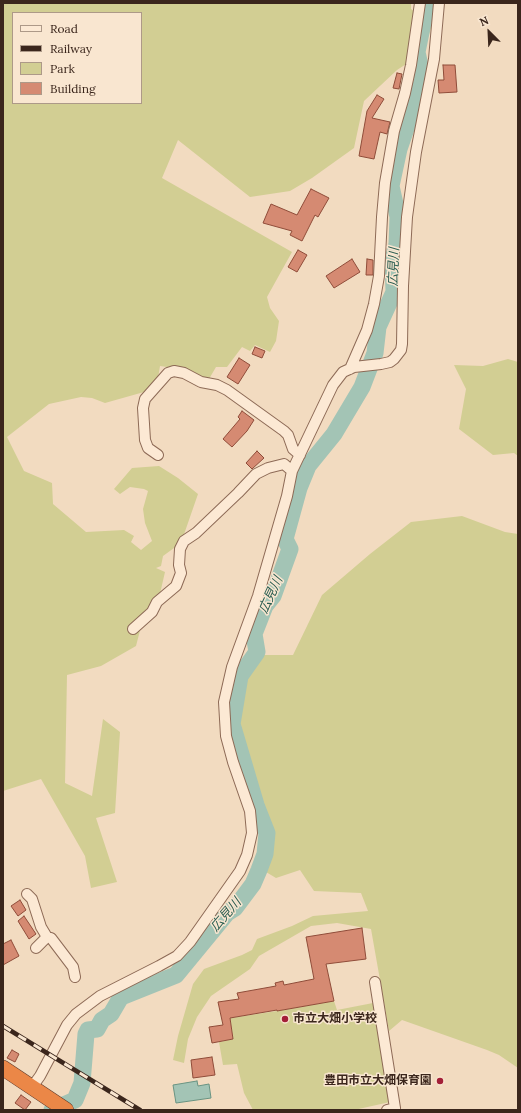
<!DOCTYPE html>
<html>
<head>
<meta charset="utf-8">
<style>
  body { margin:0 }
  #map { position:relative; width:521px; height:1113px; overflow:hidden; background:#f2dbc0; font-family:Lora,serif }
  canvas { display:block }
  .frame { position:absolute; inset:0; border:4px solid #3b261c; pointer-events:none }
  .legend { position:absolute; left:12px; top:12px; width:130px; height:92px; box-sizing:border-box; background:#f9e6d0; border:1px solid #ad9988; margin:0; padding:5px 7px; list-style:none; font-size:12px; color:#3b261c }
  .legend li { display:flex; align-items:center; gap:8px; height:20px }
  .legend b { width:20px; border:1px solid #ad9988 }
  .north { position:absolute; left:469px; top:12px; width:40px; height:40px; -webkit-text-stroke:3px #f9e6d0; paint-order:stroke; rotate:336deg; font-size:11px; font-weight:700; line-height:16px; text-align:center; color:#3b261c }
  .north::after { content:''; display:block; margin:auto; width:14px; height:18px; background:#3b261c; clip-path:polygon(50% 0,100% 100%,50% 72%,0 100%) }
</style>
</head>
<body>
<div id="map">
<canvas width="521" height="1113"></canvas>
<div class="frame"></div>
<ul class="legend">
<li><b style="height:5px;background:#fce9d4"></b>Road</li>
<li><b style="height:5px;background:#3b261c"></b>Railway</li>
<li><b style="height:11px;background:#d2ce93"></b>Park</li>
<li><b style="height:11px;background:#d58a72"></b>Building</li>
</ul>
<div class="north">N</div>
</div>
<script>
const context = document.querySelector('canvas').getContext('2d');
context.lineJoin = 'round';
function fillPath(path, color) { context.fillStyle = color; context.fill(path, 'evenodd'); }
const shape = rows => new Path2D(rows.map(r => 'M' + r).join(''));
function stroke(path, color, width, dash) { context.strokeStyle = color; context.lineWidth = width; context.lineCap = dash ? 'butt' : 'round'; context.setLineDash(dash || []); context.stroke(path); }
function label(font, color, halo, rows, align = 'center') {
  context.font = font + ' Lora,"Noto Sans JP",serif'; context.lineWidth = 3; context.setLineDash([]); context.textBaseline = 'middle'; context.strokeStyle = halo; context.fillStyle = color; for (const [text, x, y, turn = 0] of rows) {
    context.save(); context.translate(x, y); context.rotate((+turn || 0) * Math.PI / 180); context.textAlign = isNaN(turn) ? turn : align; if (halo) context.strokeText(text, 0, 0); context.fillText(text, 0, 0); context.restore();
  }
}
fillPath(shape([
  [3,3,411,3,411,9,432,25,423,53,397,70,364,101,354,148,312,178,290,191,250,197,178,140,162,178,292,252,267,297,270,308,279,321,276,341,270,352,255,345,250,351,242,347,227,367,216,367,209,379,181,369,160,366,158,378,144,392,105,403,92,398,81,397,49,404,7,437,24,471,52,483,53,504,86,532,124,530,134,536,131,542,141,550,152,541,145,523,143,509,148,491,144,489,130,487,120,494,114,489,132,468,159,466,178,478,198,494,181,543,163,556,161,566,156,568,165,572,159,598,145,611,136,646,101,666,67,675,65,783,92,796,103,719,120,732,115,813,96,818,117,882,91,888,85,856,41,779,3,791],
  [13,13,141,13,141,103,13,103],
  [508,359,518,362,518,456,514,453,493,455,459,429,466,389,454,365,483,366],
  [462,516,505,532,518,534,518,1068,499,1055,487,1050,402,1020,389,1031,371,929,337,923,311,926,259,956,250,969,211,996,197,1017,188,1039,184,1063,173,1060,178,1036,193,984,204,969,242,955,252,950,257,939,292,926,313,916,368,911,361,893,314,891,300,870,276,878,266,872,272,846,270,826,238,726,244,681,261,655,293,655,322,595,370,554,411,522],
  [334,1001,337,1010,373,1003,390,1102,354,1110,253,1110,244,1093,237,1064,223,1065,219,1042,233,1039,230,1018,277,1011]
]), '#d2ce93');
const water = shape([
  [197,1081,198,1086,209,1084,211,1098,176,1103,173,1085,197,1081]
]);
fillPath(water, '#a3c4b5');
stroke(water, '#699382', 1);
stroke(shape([
  [52,1110,75,1100,82,1083,86,1034,88,1030,97,1029,102,1020,111,1014,121,997,176,975,227,913,235,908,253,884,259,870,265,854,267,833,256,805,232,724,240,676,257,652,254,634,265,606,273,596,290,549,285,539,299,488,308,466,334,434,362,387,375,353,378,327,394,292,393,259,397,244,398,217,391,186,399,149,423,79,417,52,427,3]
]), '#a3c4b5', 17);
const building = shape([
  [443,65,455,65,457,92,439,93,438,80,444,80,443,65],
  [397,73,402,74,399,89,393,88,397,73],
  [377,95,384,99,372,118,390,122,387,134,380,132,374,159,359,156,367,111,377,95],
  [311,189,329,198,318,217,315,215,302,241,290,235,292,231,263,223,271,204,297,215,311,189],
  [298,250,307,255,297,272,288,267,298,250],
  [352,259,360,272,334,288,326,276,352,259],
  [367,259,373,260,373,275,366,275,367,259],
  [255,347,265,351,262,358,252,354,255,347],
  [239,358,250,365,238,384,227,377,239,358],
  [242,411,254,420,247,431,232,447,223,439,240,419,238,417,242,411],
  [257,451,264,458,252,469,246,463,257,451],
  [20,900,26,910,18,916,11,906,20,900],
  [24,916,36,934,29,939,18,921,24,916],
  [362,928,366,959,326,964,334,1001,277,1011,277,1010,230,1018,233,1039,212,1043,209,1027,223,1025,218,1002,239,999,237,993,276,986,275,983,283,981,284,985,314,979,306,937,362,928],
  [11,940,19,956,3,965,3,944,11,940],
  [12,1050,19,1054,15,1062,7,1058,12,1050],
  [212,1057,215,1075,193,1078,191,1060,212,1057],
  [21,1095,31,1102,25,1110,15,1103,21,1095]
]);
fillPath(building, '#d58a72');
stroke(building, '#8f4c39', 1);
const minor = shape([
  [350,369,367,330,374,304,379,276,382,217,385,183,394,131,405,93,411,65,420,3],
  [158,455,148,448,145,440,143,408,145,399,168,373,174,371,184,373,201,382,217,385,227,390,284,431,288,435,293,449,300,455],
  [133,629,152,612,157,602,176,586,181,573,179,565,180,549,184,541,196,533,238,493,256,474,268,468,284,464,292,471],
  [27,894,32,899,41,927,47,937],
  [36,948,47,937,51,938,73,967,75,977],
  [375,982,395,1108,387,1110],
  [32,1087,40,1076,67,1025,76,1014,100,996,159,966,177,956,190,942,240,871,247,855,252,833,250,811,233,762,226,736,224,702,232,667,258,596,287,496,292,471,333,385,343,372,354,367,381,364,390,362,394,359,401,350,402,344,403,286,407,217,416,152,434,59,439,3]
]);
const highway = shape([
  [3,1068,66,1110]
]);
stroke(minor, '#8d6a56', 12);
stroke(highway, '#5b392b', 16);
stroke(minor, '#fce9d4', 10);
stroke(highway, '#eb8747', 15);
const rail = shape([
  [3,1026,140,1110]
]);
stroke(rail, '#3b261c', 4.5);
stroke(rail, '#f9e6d0', 3, [9]);
for (const [x, y, r, color] of [
  [285,1019,4,"#a31f37"],
  [440,1081,4,"#a31f37"]
]) { const dot = new Path2D(); dot.arc(x, y, r, 0, 2 * Math.PI); context.fillStyle = color; context.fill(dot); stroke(dot, '#f9e6d0', 1.5); }
label('bold 12px', '#3b261c', '#f9e6d0', [
  ["市立大畑小学校",293,1019],
  ["豊田市立大畑保育園",432,1081,"right"]
], 'left');
label('italic 13px', '#295d51', '#f9e6d0', [
  ["広見川",394,267,-88],
  ["広見川",271,595,-65],
  ["広見川",226,915,-49]
]);
</script>
</body>
</html>
